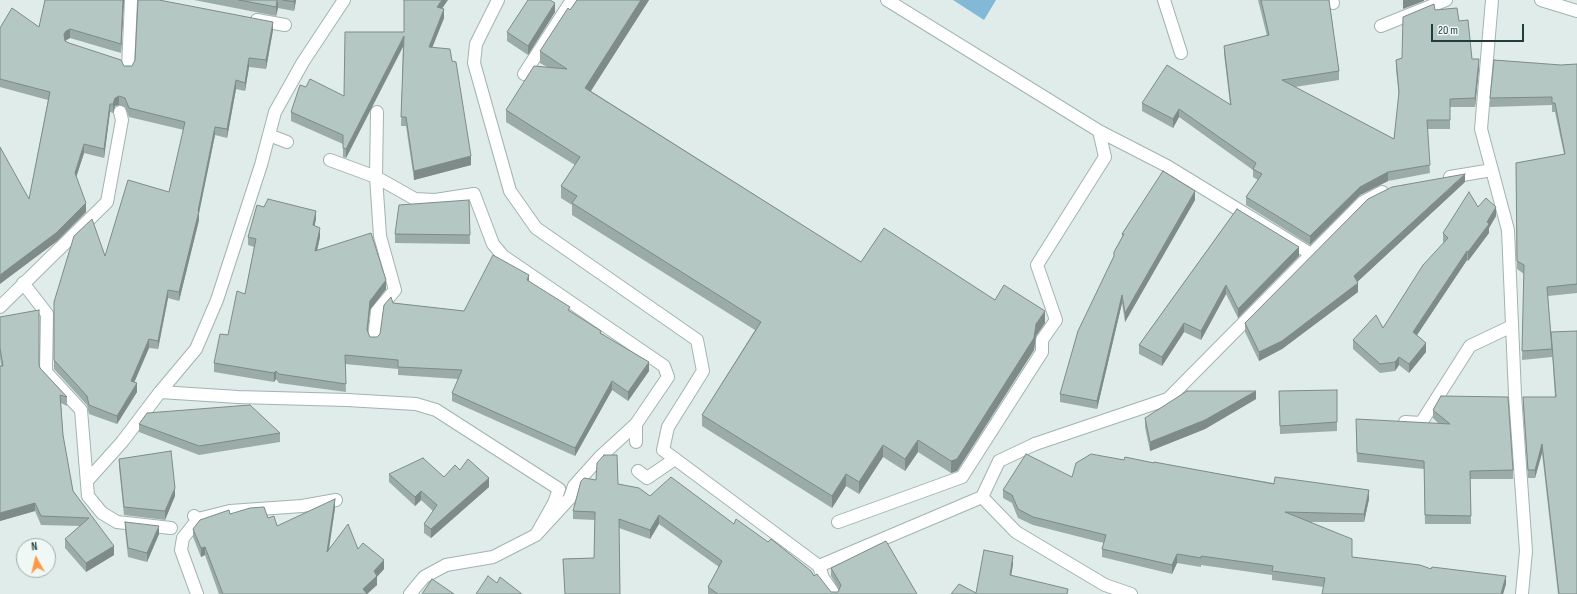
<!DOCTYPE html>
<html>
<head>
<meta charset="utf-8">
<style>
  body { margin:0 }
  #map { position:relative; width:1577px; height:594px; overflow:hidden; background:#dfece9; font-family:"Sofia Sans Condensed",sans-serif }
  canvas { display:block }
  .north { position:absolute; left:16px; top:538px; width:40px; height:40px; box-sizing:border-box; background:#f0f8f6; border:1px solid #9cadab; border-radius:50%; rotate:352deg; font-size:11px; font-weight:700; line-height:16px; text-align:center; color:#1e3d3b }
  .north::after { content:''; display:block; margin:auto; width:14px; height:18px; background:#ff994a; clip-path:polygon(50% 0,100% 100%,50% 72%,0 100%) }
  .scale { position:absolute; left:1431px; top:24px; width:93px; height:18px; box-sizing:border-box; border:2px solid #1e3d3b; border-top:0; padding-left:5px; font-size:12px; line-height:14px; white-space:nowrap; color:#1e3d3b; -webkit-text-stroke:3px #f0f8f6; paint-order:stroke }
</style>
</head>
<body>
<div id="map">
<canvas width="1577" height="594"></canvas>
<div class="north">N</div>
<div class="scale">20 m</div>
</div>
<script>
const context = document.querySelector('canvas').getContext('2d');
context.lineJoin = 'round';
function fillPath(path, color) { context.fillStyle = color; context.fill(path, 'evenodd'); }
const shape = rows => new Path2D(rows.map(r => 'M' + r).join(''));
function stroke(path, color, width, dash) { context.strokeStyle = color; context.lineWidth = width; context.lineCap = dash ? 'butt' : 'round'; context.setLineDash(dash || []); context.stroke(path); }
fillPath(shape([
  [953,0,996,0,984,20]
]), '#81b9d7');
const lane = shape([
  [1164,0,1181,53],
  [1332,0,1333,3],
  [1492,0,1481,129,1508,230,1515,395,1526,551,1522,594],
  [257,20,285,25],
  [1381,26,1446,0],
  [128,68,131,0],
  [524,74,572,0],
  [1099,131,1167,166,1311,254],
  [330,160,376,177,415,199,435,200,474,194,493,244,503,256,664,366,668,377,636,424,600,457,574,486,570,498,536,535],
  [1450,177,1492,170],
  [23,283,47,314,46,372,81,410,88,496,102,513,117,522,171,528],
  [0,307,107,202,122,120,120,112],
  [374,339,377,311,395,290,380,236,376,177,377,112],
  [160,392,238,397,347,400,416,404,436,410,559,489,554,503,536,535,493,557,446,565,424,577,410,594],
  [1405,422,1421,423,1470,346,1512,326],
  [636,424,636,442],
  [1035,444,1168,399,1363,202,1382,192],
  [638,471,647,478,675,459],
  [982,497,1016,532,1105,585,1131,594],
  [198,519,230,511,302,506,336,500],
  [838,522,962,477,1042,352,1042,340,1056,320,1037,265,1105,157,1099,131,887,0],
  [819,566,823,578,834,594]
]);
const street = shape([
  [498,0,476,44,474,63,510,191,536,228,697,340,703,371,668,427,663,450,819,566,982,497,999,461,1035,444],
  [1541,0,1577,11],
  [269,135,287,142],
  [87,481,122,442,160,392,196,349,217,300,261,165,275,112,303,62,344,0],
  [194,516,198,519,183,538,181,550,197,594]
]);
stroke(lane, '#a1b4b1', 14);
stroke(street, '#a1b4b1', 14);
stroke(lane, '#fff', 12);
stroke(street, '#fff', 12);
fillPath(shape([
  [124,0,121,53,70,38,65,41,69,43,124,66,132,66,273,30,266,69,249,67,245,91,236,89,227,138,215,135,199,213,199,220,179,301,168,298,158,349,149,348,134,382,137,392,117,424,89,414,87,405,54,369,54,302,105,256,169,192,184,130,129,117,125,107,119,105,115,106,113,113,110,112,104,158,84,153,76,177,86,212,56,242,29,199,48,100,0,87,0,28,39,27],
  [194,0,296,0,294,11,278,8,276,16],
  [577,0,649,0,591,91,861,262,995,300,1045,323,1036,336,1034,350,957,471,951,473,918,452,905,471,883,457,859,494,846,486,832,508,702,426,702,415,755,330,572,215,572,205,561,198,561,186,575,165,506,122,506,110,547,67,540,63,540,51,570,10],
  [1258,0,1329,0,1339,71,1339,80,1295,87,1394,139,1399,96,1396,69,1396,60,1402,58,1435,10,1459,21,1472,59,1479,68,1475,107,1450,107,1450,129,1427,129,1430,173,1388,181,1360,195,1310,245,1246,205,1246,197,1258,180,1253,177,1253,170,1179,117,1173,128,1142,111,1142,103,1230,104,1224,54,1224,46,1267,36],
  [442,9,444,18,432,47,452,61,471,165,414,180,406,126,401,126,403,45,346,158,343,157,343,144,291,121,291,112,306,87,344,96,404,32],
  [555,12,528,55,507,41,507,32],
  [1577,64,1577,293,1548,296,1551,337,1577,594,1558,594,1542,453,1535,478,1528,478,1523,406,1523,397,1555,397,1552,352,1552,357,1522,360,1524,274,1517,269,1516,163,1564,154,1555,112,1552,112,1552,105,1490,107,1490,98,1561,65],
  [1465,182,1357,282,1358,292,1282,349,1259,361,1245,332,1245,323],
  [469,200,470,244,395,243,395,234],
  [1195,200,1125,322,1122,303,1097,409,1060,402,1060,394,1114,258,1114,252,1122,237,1122,234],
  [264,207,316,219,314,226,320,237,317,251,386,289,370,310,367,331,370,337,377,337,380,334,393,303,464,311,529,282,601,333,649,371,628,401,612,390,575,456,452,401,452,393,458,379,398,375,398,369,345,364,346,392,279,383,276,379,274,382,214,372,214,363,228,335,245,294,254,247,248,245,248,237],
  [1478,207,1496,216,1489,228,1489,233,1468,261,1467,260,1417,335,1426,352,1409,373,1399,365,1395,371,1380,373,1353,349,1353,340,1383,328,1444,243,1443,242,1443,233],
  [1237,209,1299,256,1238,318,1226,294,1201,340,1184,332,1162,366,1139,354,1139,345],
  [0,317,39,364,40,368,67,397,67,406,61,403,63,435,73,491,114,555,86,572,65,548,65,539,80,526,41,525,35,511,0,521,0,366,1,366,0,357],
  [1279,391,1337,422,1337,431,1280,434],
  [1256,399,1205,429,1150,451,1145,427,1145,418],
  [1433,410,1513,470,1513,479,1470,479,1471,524,1425,524,1424,469,1357,462,1356,428,1439,424,1433,418],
  [139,424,280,433,280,442,199,455,139,432],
  [119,459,175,496,165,520,124,515,119,467],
  [1124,460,1154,463,1369,499,1364,522,1308,522,1352,557,1431,569,1506,584,1503,594,1322,594,1324,587,1272,580,1272,575,1201,565,1201,567,1177,563,1172,574,1102,557,1102,549,1104,543,1033,525,1018,518,1012,503,1003,498,1003,490,1072,477],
  [460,470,489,487,431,538,424,533,424,524,433,511,421,500,415,506,389,482,389,474,444,477],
  [618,484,650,496,734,524,814,576,831,592,838,592,839,590,831,576,831,568,917,594,708,594,708,587,719,567,659,524,650,539,619,528,620,594,565,594,563,559,594,558,595,520,573,519,573,511],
  [335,508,329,550,358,549,384,569,377,576,377,585,367,594,219,594,205,555,201,557,193,537,193,529,230,514,268,518,277,526],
  [125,522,159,534,147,562,128,557,125,530]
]), '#9baba7');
fillPath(shape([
  [123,0,124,0,121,53,121,44],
  [278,0,278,8,276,16,276,7],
  [294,0,296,0,294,11],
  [442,0,448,0,437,16,437,7],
  [641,0,649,0,585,100,585,88],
  [1403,0,1424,0,1424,1,1403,9],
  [555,3,555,12,528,55,528,46],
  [444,9,444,18,429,56,429,47],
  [273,22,273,30,266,69,266,60],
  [70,29,70,38,66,40,64,43,64,34,66,31],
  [404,36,404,45,346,158,346,149],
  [249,58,249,67,245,91,245,83],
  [1479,59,1479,68,1475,107,1475,98],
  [236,80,236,89,227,138,227,129],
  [119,96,119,105,115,106,113,113,113,104,115,98],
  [110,104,110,112,104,158,104,149],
  [1179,109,1179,117,1173,128,1173,119],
  [215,127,215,135,199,213,199,220,179,301,179,292,198,211],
  [84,144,84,153,75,181,75,173],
  [471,156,471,165,414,180,414,171],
  [1388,172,1388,181,1360,195,1310,245,1310,236,1360,187],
  [1465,174,1465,182,1354,285,1354,276],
  [1195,191,1195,200,1125,322,1125,313],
  [86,203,86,212,56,242,0,284,0,275],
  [1496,207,1496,216,1489,228,1489,233,1468,261,1468,252],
  [316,211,316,219,313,234,313,225],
  [320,228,320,237,315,260,315,251],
  [1299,247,1299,256,1238,318,1238,309],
  [1467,251,1467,260,1413,341,1413,332],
  [529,275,529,284,527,280],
  [386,280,386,289,370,310,367,338,367,330,370,301],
  [1358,283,1358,292,1282,349,1259,361,1259,352],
  [1226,285,1226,294,1201,340,1201,331],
  [168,290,168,298,158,349,158,341],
  [1122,295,1122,303,1097,409,1097,401],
  [1045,311,1045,323,1036,336,1034,350,957,471,951,473,951,461,1036,324],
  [1184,323,1184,332,1162,366,1162,357],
  [149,339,149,348,131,390,131,381],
  [1426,343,1426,352,1409,373,1409,364],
  [1399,357,1399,365,1395,371,1395,362],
  [649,362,649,371,628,401,628,392],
  [276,371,276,379,274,382,274,373],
  [612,381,612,390,575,456,575,448],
  [137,383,137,392,117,424,117,416],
  [1256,391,1256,399,1205,429,1150,451,1150,442],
  [918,440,918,452,905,471,905,459],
  [1542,444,1542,453,1535,478,1535,470],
  [883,445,883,457,859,494,859,482],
  [846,474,846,486,832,508,832,496],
  [489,478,489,487,431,538,431,529],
  [175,488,175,496,165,520,165,511],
  [1369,490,1369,499,1364,522,1364,514],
  [421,491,421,500,415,506,415,497],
  [335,499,335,508,327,560,327,552],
  [35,503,35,511,0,521,0,513],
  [659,515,659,524,650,539,650,530],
  [159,526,159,534,147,562,147,553],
  [114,546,114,555,86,572,86,563],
  [205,547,205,555,201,557,201,548],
  [1177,554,1177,563,1172,574,1172,565],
  [1013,556,1013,565,1010,583,1010,575],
  [384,560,384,569,377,577,377,585,367,594,363,594,363,589,374,571],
  [1506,576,1506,584,1503,594,1501,594]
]), '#7e8b88');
const building = shape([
  [45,0,123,0,121,44,70,29,66,31,64,34,65,41,69,43,121,60,124,66,132,66,135,60,138,0,159,0,273,22,266,60,249,58,245,83,236,80,227,129,215,127,198,211,199,211,179,292,168,290,158,341,149,339,131,381,137,383,117,416,89,405,87,396,54,360,54,302,74,236,92,219,105,256,128,180,169,192,185,122,129,108,125,98,119,96,115,98,113,104,110,104,104,149,84,144,75,173,86,203,56,233,0,275,0,147,29,199,50,92,0,79,0,28,12,8,39,27,45,0],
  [239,0,277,0,276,7,239,0],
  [283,0,294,0,294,2,283,0],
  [404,0,442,0,437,7,444,9,429,47,450,49,452,61,456,62,471,156,414,171,406,117,401,117,404,36,346,149,343,148,343,135,291,112,300,85,306,87,310,79,344,96,345,32,404,32,404,0],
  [528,0,550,0,555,3,528,46,507,32,528,0],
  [577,0,641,0,585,88,861,262,884,228,995,300,1004,285,1045,311,1036,324,1034,338,957,459,951,461,918,440,905,459,883,445,859,482,846,474,832,496,702,415,761,322,572,203,577,196,561,186,580,157,506,110,534,66,567,69,540,51,568,8,570,10,577,0],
  [1261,0,1329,0,1339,71,1282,80,1394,139,1399,92,1396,60,1402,58,1403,17,1434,4,1435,10,1457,8,1459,21,1468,20,1472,59,1479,59,1475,98,1450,99,1450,120,1427,120,1430,165,1388,172,1360,187,1310,236,1246,197,1262,174,1253,169,1256,163,1179,109,1173,119,1142,103,1167,65,1231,105,1224,46,1269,35,1261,0],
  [1494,60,1561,65,1577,64,1577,284,1547,287,1552,349,1522,351,1524,265,1517,261,1516,163,1565,154,1555,103,1552,103,1552,97,1490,98,1494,60],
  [1163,171,1195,191,1125,313,1122,295,1097,401,1060,394,1078,331,1114,256,1114,252,1124,234,1122,234,1163,171],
  [1465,174,1354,276,1358,283,1282,341,1259,352,1245,323,1368,199,1392,187,1465,174],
  [1469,192,1478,207,1486,198,1496,207,1487,222,1489,224,1468,252,1467,251,1413,332,1426,343,1409,364,1399,357,1395,362,1380,364,1353,340,1376,315,1383,328,1423,265,1448,238,1443,233,1469,192],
  [268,199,316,211,313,225,320,228,315,251,371,233,386,280,370,301,367,330,370,337,377,337,380,334,384,305,391,297,393,303,464,311,493,255,529,275,527,280,570,307,568,310,601,331,600,333,649,362,628,392,612,381,575,448,452,393,462,370,398,367,398,360,345,355,346,384,279,374,276,371,274,373,214,363,220,334,228,335,237,291,245,294,256,239,248,237,257,205,264,207,268,199],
  [469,200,470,235,395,234,399,205,469,200],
  [1237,209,1299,247,1238,309,1226,285,1201,331,1184,323,1162,357,1139,345,1237,209],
  [39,310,39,364,40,368,67,397,60,395,63,435,73,491,114,546,86,563,65,539,89,518,41,516,35,503,0,513,0,366,3,366,0,348,0,317,39,310],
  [1577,331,1577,594,1559,594,1542,444,1535,470,1528,470,1523,397,1556,397,1551,332,1577,331],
  [1337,390,1337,422,1280,426,1279,391,1337,390],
  [1187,391,1256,391,1205,420,1150,442,1145,418,1187,391],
  [1441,396,1508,397,1513,470,1470,471,1471,516,1425,515,1424,461,1357,453,1356,419,1450,424,1433,410,1441,396],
  [250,405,280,433,199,446,139,424,147,413,250,405],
  [171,451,175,488,165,511,124,507,119,459,171,451],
  [1026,454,1072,477,1076,463,1091,454,1124,460,1125,457,1154,463,1154,462,1274,484,1275,477,1369,490,1364,514,1285,512,1352,539,1352,557,1420,565,1431,569,1432,567,1506,576,1501,594,1322,594,1325,578,1272,571,1273,566,1201,556,1201,558,1177,554,1172,565,1102,549,1106,535,1033,517,1018,509,1012,495,1003,490,1026,454],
  [604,455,617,455,618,484,639,488,650,496,671,477,734,524,736,519,768,542,771,539,811,571,814,576,817,574,831,592,838,592,841,585,831,568,886,541,917,594,718,594,708,587,722,561,659,515,650,530,619,519,620,594,565,594,563,559,594,558,595,512,573,511,581,481,584,478,596,480,597,463,604,455],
  [423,458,444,477,455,465,460,470,468,459,489,478,431,529,424,524,437,505,421,491,415,497,389,474,423,458],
  [335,499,327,552,348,524,358,549,363,543,384,560,374,571,377,576,363,589,367,594,223,594,205,547,201,548,193,529,200,520,229,510,230,514,250,508,264,507,268,518,274,516,277,526,335,499],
  [125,522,159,526,147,553,128,548,125,522],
  [984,550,1013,556,1010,575,1068,589,1067,594,951,594,959,584,976,593,984,550],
  [488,576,497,583,500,577,522,594,476,594,488,576],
  [432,579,454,594,422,594,432,579]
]);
fillPath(building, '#b4c7c2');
stroke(building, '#7e8b88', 1);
</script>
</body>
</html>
